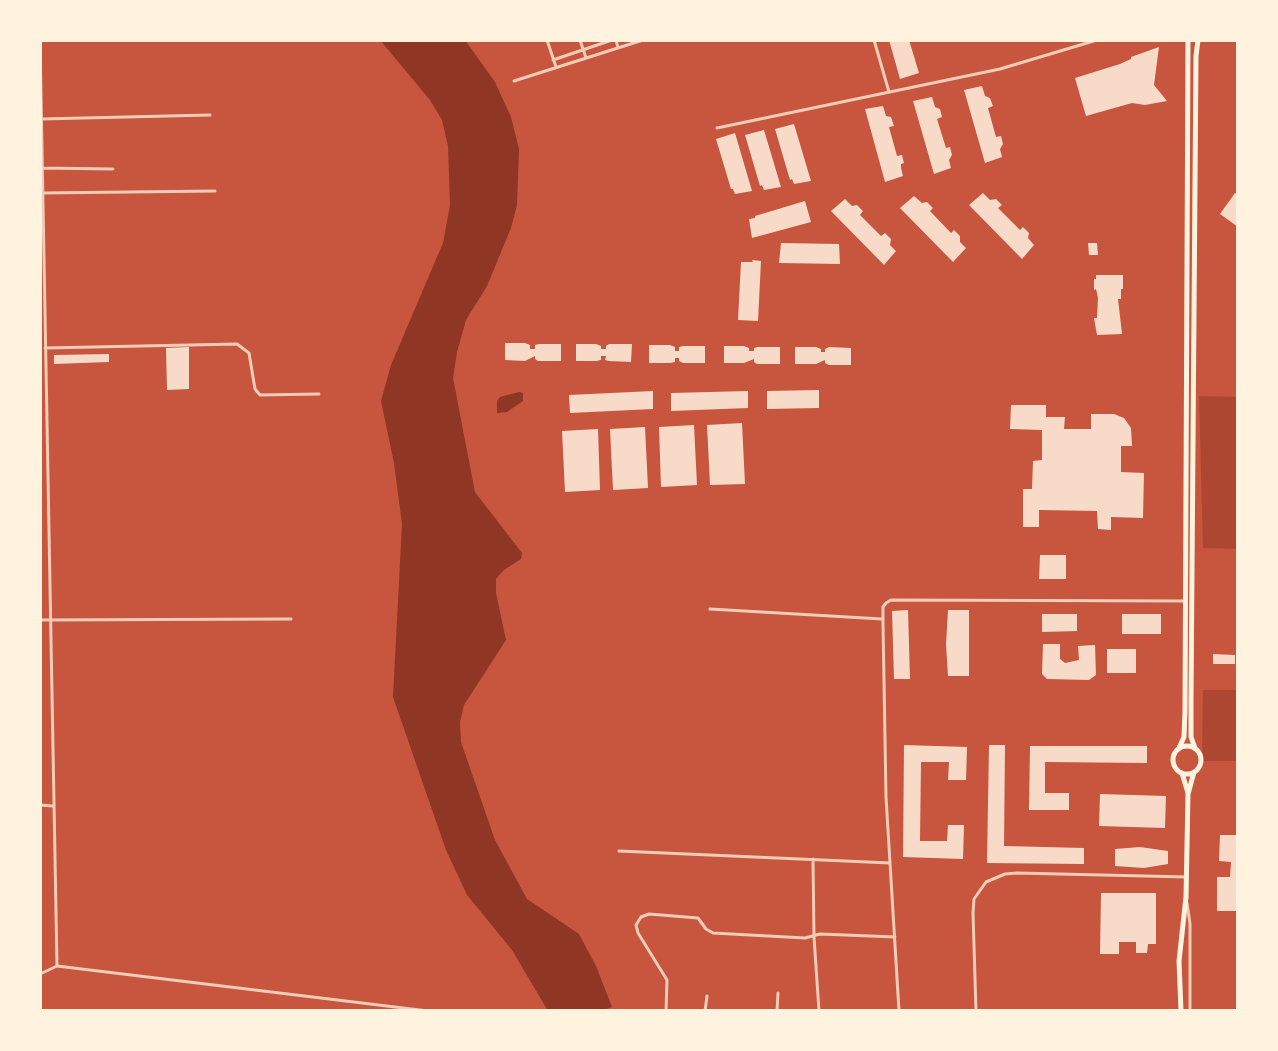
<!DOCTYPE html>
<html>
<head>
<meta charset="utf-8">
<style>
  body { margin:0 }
  #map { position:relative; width:1278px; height:1051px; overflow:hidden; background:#c8553d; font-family:Rubik,sans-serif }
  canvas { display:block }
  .frame { position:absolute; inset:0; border:42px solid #fff3e0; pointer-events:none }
</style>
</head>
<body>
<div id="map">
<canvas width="1278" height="1051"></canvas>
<div class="frame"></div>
</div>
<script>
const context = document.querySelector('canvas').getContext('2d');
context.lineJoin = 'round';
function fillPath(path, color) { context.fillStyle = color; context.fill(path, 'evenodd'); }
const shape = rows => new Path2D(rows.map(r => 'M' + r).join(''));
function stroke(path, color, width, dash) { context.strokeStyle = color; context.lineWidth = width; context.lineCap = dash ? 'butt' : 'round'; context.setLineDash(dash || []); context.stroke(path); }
fillPath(shape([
  [1199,396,1238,397,1238,549,1203,548],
  [1203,690,1238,690,1238,761,1202,761]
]), '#ae4732');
fillPath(shape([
  [380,40,465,40,495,82,511,117,519,149,517,205,511,228,487,286,466,320,457,352,453,378,475,492,522,553,521,559,504,570,496,579,496,593,506,640,464,705,460,722,461,742,495,840,527,899,579,934,596,966,612,1007,601,1011,548,1011,512,950,467,895,446,850,393,697,402,524,394,463,381,401,391,365,443,243,450,205,448,146,442,120,430,100],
  [519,392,523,393,523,401,507,412,497,413,497,401,500,397]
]), '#8f3625');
fillPath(shape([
  [889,40,909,40,919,73,900,79],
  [1159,47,1154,85,1167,101,1145,105,1132,103,1086,116,1075,78,1120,64,1131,59,1131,57],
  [982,86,985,96,990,98,993,106,988,108,996,137,1001,136,1003,144,1000,149,1002,157,985,163,964,90],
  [932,97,935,107,940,109,942,117,937,119,946,148,950,147,952,155,949,160,951,168,934,174,913,101],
  [883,106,886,116,891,117,894,126,889,127,897,156,902,155,904,163,901,164,901,168,903,176,885,182,865,109],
  [794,124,811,181,794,184,792,179,790,180,775,129],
  [764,130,781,187,764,190,762,185,760,186,745,135],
  [735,133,752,191,735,194,733,189,731,189,716,139],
  [983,193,990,200,996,199,1002,205,998,208,1020,230,1023,227,1029,233,1028,238,1034,245,1022,259,969,205],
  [1235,193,1238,195,1238,227,1220,214],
  [914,196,922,203,927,202,933,208,930,211,951,233,954,230,960,236,960,242,966,248,953,262,900,208],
  [845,199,852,206,857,205,863,211,860,215,881,236,885,233,891,239,890,245,896,251,884,265,831,211],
  [805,201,811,222,752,238,749,219,755,218,755,216],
  [781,243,839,244,840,264,779,263],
  [1088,243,1097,243,1098,255,1089,255],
  [752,260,761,261,758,321,738,320,741,262,753,262],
  [1096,275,1123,275,1123,289,1121,289,1121,299,1118,299,1122,334,1097,335,1094,318,1097,318,1098,298,1096,289,1094,290,1094,279,1096,279],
  [505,343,525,343,530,345,530,349,535,349,535,345,539,344,561,344,561,361,538,361,535,359,535,356,525,361,505,360],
  [576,344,596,344,601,346,601,349,606,349,606,346,609,344,632,344,631,362,609,361,605,360,606,356,601,356,601,360,596,361,576,361],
  [649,345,670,345,675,347,675,351,679,351,679,347,683,346,705,346,705,363,683,363,679,361,679,358,675,358,675,362,670,363,649,363],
  [724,346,744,346,749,348,749,351,754,351,754,348,758,347,780,347,780,364,757,364,754,362,754,359,744,363,724,363],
  [189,347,189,389,167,390,166,348],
  [795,347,816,347,821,349,821,352,825,352,825,349,829,347,851,348,851,365,829,365,825,363,825,360,816,364,795,364],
  [109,354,109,362,54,364,54,355],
  [819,390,819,408,767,409,767,391],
  [653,391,653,409,570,413,569,395],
  [748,391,748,408,671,411,671,393],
  [1011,405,1046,405,1046,417,1065,417,1064,429,1091,429,1091,414,1114,414,1124,418,1131,428,1132,446,1121,446,1121,472,1144,473,1143,518,1111,517,1111,530,1098,529,1097,511,1039,510,1039,527,1023,527,1023,489,1032,489,1033,461,1042,460,1042,430,1010,429],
  [742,423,745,484,710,485,707,425],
  [694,425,697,485,661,487,659,427],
  [645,427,648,488,613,490,610,429],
  [598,429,600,490,565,492,562,431],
  [1040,555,1066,555,1066,579,1039,579],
  [908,610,910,679,894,679,892,611],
  [948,610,969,610,969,676,948,676,946,644],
  [1042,614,1077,614,1077,631,1042,632],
  [1122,614,1161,614,1161,634,1122,634],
  [1043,644,1060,644,1060,659,1065,663,1079,660,1078,646,1095,645,1096,675,1089,680,1047,679,1042,674],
  [1107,649,1136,649,1136,673,1107,673],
  [1213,654,1235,655,1235,664,1213,664],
  [904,745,967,747,966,780,948,780,949,762,921,762,920,841,947,841,948,825,964,825,963,859,903,857],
  [989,745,1005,745,1004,846,1084,848,1084,864,987,863],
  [1030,746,1147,746,1147,763,1045,762,1045,793,1069,793,1069,810,1029,810],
  [1100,794,1166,796,1165,828,1099,826],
  [1220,835,1238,835,1238,911,1217,911,1217,877,1230,877,1231,862,1219,861],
  [1140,847,1168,851,1168,864,1144,868,1115,866,1115,849],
  [1101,893,1156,893,1156,944,1148,944,1147,953,1136,953,1136,942,1119,942,1119,954,1100,954]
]), '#f7dbc8');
stroke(shape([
  [40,40,57,966],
  [547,40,556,67],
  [580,40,586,58],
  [616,40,618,48],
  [874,40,889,92],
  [553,60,612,40],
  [514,81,643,40],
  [41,119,210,115],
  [717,128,1000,69,1097,40],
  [41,168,113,169],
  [42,193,215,191],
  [45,348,237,344,249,353,255,389,260,395,319,394],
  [710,609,882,619],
  [40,620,291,619],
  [40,805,52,806],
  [619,851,890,863],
  [813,859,814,937,819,1011],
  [1187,903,1190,924,1190,1011],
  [57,966,428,1011],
  [40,974,57,966],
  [666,1011,667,980,638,933,636,925,641,917,649,914,698,918,706,929,713,933,805,938,820,934,895,937],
  [705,1011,707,996],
  [777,1011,778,993],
  [899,1011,886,797,883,623,883,607,886,603,891,600,1184,601],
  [976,1011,973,913,974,899,986,882,1005,874,1017,873,1187,877]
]), '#f1ccb7', 3);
stroke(shape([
  '1173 760a14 14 0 1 1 28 0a14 14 0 1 1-28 0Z',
  [1179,748,1184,737,1185,711,1188,40],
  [1195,748,1191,737,1191,699,1196,56,1198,40],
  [1182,773,1188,793],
  [1181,1011,1179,961,1186,897,1188,794,1194,772]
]), '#fff3e0', 5);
</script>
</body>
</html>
